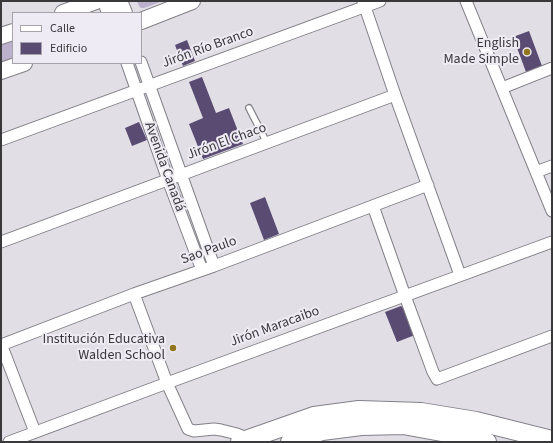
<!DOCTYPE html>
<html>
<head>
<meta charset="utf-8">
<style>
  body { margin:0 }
  #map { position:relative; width:553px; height:443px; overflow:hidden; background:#e1dee6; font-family:"Source Sans 3",sans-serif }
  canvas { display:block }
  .frame { position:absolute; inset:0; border:2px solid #39383b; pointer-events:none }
  .legend { position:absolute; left:12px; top:12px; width:130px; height:52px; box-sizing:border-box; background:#eeebf4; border:1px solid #a6a3aa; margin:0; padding:5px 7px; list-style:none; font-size:12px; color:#39383b }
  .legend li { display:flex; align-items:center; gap:8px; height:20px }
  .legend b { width:20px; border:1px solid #a6a3aa }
</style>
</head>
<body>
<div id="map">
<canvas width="553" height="443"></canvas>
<div class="frame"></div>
<ul class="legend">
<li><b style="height:5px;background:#fff"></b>Calle</li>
<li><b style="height:11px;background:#5a4b73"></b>Edificio</li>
</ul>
</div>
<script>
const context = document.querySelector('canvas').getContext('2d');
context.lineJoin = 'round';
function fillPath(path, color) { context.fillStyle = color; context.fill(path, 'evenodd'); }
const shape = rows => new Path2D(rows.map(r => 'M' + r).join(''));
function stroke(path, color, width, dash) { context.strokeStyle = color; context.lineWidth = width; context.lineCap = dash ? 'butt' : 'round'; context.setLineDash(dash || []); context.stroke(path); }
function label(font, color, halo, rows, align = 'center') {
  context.font = font + ' "Source Sans 3",sans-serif'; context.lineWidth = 4; context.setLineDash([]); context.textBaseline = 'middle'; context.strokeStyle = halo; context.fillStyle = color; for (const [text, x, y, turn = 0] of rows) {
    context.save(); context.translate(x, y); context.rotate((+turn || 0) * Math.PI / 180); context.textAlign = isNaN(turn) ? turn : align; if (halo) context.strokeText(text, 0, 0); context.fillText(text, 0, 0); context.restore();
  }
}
fillPath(shape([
  [137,1,163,1,144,8,141,8,139,6],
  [13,40,13,59,1,63,1,45]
]), '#bbb1cd');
fillPath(shape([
  [529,31,542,66,526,72,513,37],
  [187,40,195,61,183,66,175,45],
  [202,77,216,113,229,108,243,144,203,159,189,124,203,118,189,82],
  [139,122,147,140,132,146,125,128],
  [265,197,279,234,264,240,250,203],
  [401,306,405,310,415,335,397,342,385,312]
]), '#5a4b73');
const service = shape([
  [249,108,267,143]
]);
const minor = shape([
  [363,1,395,95,460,275],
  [466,1,552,211],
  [141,62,214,266],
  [127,63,168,180,202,270],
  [502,88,552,68],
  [1,140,380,1],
  [536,172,552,166],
  [373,206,405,296,433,372,437,379,552,336],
  [1,242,395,95],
  [134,294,167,383,188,429,194,431,214,429,221,430,237,434,249,439],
  [1,344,35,432],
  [1,345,134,294,214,266,428,185],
  [9,442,167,383,552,242]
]);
const secondary = shape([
  [106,1,110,13],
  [119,1,124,13],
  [63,13,96,1],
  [141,21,192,1],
  [1,36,13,32],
  [1,71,24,63]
]);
const primary = shape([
  [240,442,314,416,359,410,421,412,476,421,552,440],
  [290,442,322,431,361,426,403,425,475,438,487,442]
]);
stroke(service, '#838188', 8);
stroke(minor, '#838188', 13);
stroke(secondary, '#838188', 18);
stroke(primary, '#838188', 20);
stroke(service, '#fff', 5.5);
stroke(minor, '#fff', 11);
stroke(secondary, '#fff', 16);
stroke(primary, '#fff', 18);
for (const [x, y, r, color] of [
  [527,52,4,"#92771e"],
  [173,348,4,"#92771e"]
]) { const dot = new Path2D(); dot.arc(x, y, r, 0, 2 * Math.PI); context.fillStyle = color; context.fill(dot); stroke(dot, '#eeebf4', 1.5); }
label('14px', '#39383b', '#eeebf4', [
  ["English",519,44],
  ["Made Simple",519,60],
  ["Institución Educativa",165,340],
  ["Walden School",165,356]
], 'right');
label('14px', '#39383b', '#eeebf4', [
  ["Jirón Río Branco",208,48,-20],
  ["Jirón El Chaco",227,142,-20],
  ["Avenida Canadá",164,167,70],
  ["Sao Paulo",209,251,-20],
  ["Jirón Maracaibo",275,327,-20]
]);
</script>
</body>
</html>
